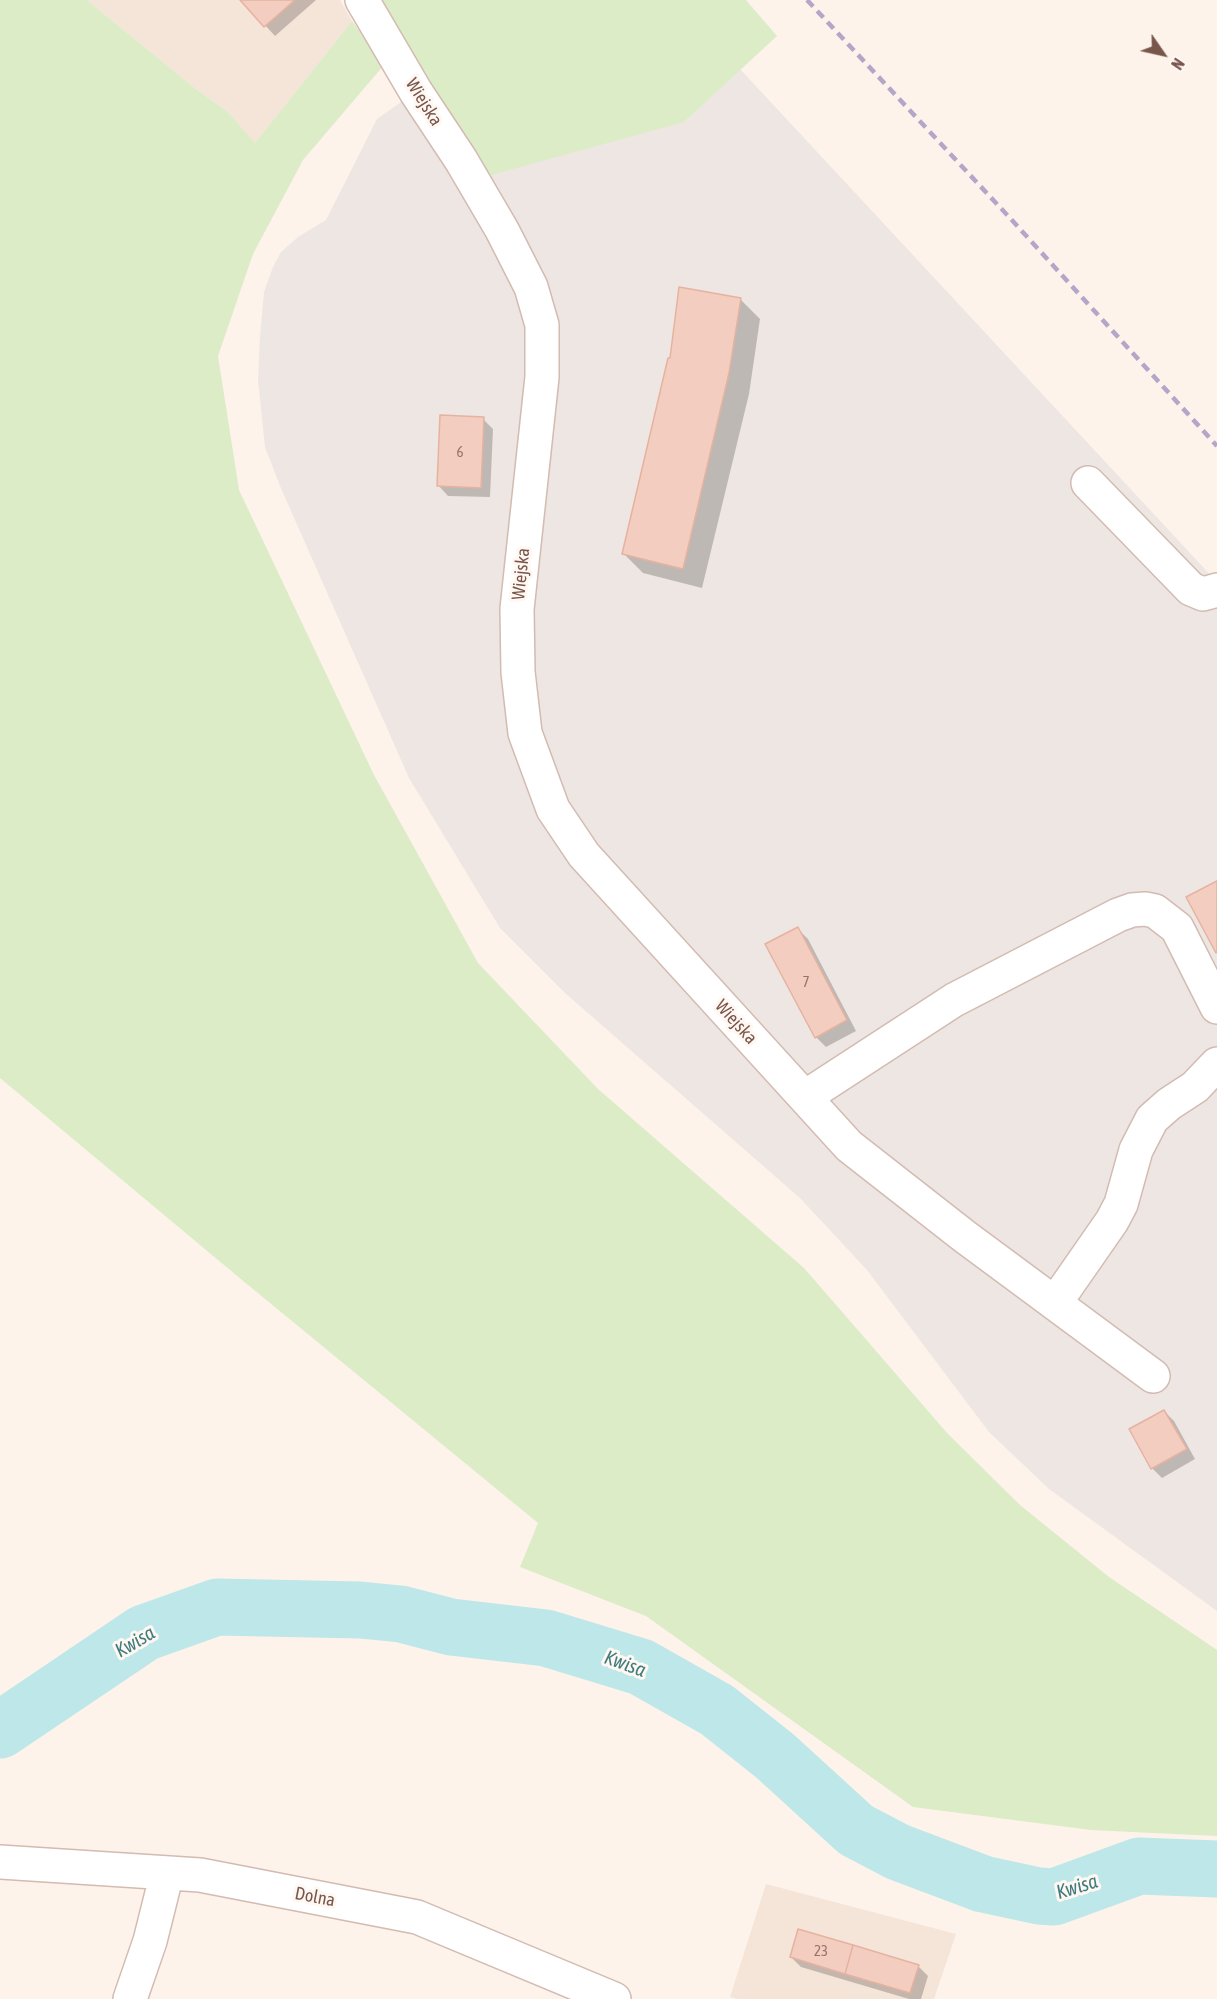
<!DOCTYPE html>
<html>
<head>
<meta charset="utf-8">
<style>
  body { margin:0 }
  #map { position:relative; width:1217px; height:1999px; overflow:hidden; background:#fdf3ea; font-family:"Asap Condensed",sans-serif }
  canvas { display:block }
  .north { position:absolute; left:1133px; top:24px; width:60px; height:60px; -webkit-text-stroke:4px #fff7f1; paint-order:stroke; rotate:124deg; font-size:16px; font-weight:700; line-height:24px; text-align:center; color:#79564b }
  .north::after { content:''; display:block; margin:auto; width:21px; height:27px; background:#79564b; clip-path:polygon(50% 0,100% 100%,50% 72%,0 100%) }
</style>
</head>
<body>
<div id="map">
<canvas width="1217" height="1999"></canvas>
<div class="north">N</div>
</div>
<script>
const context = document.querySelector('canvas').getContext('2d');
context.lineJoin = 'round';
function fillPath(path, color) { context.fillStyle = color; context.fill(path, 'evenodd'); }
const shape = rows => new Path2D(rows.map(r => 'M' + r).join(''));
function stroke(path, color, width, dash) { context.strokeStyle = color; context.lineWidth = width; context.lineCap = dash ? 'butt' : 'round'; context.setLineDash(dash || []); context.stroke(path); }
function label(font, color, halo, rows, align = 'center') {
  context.font = font + ' "Asap Condensed",sans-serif'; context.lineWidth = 6; context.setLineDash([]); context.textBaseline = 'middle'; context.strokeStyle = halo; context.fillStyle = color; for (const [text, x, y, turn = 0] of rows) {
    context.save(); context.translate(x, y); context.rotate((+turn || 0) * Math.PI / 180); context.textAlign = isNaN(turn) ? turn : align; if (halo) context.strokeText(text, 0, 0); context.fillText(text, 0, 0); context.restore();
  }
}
fillPath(shape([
  [87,0,340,0,352,21,255,143,228,112,192,86],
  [766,1884,956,1934,934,1999,738,1999,730,1997]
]), '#f5e4d8');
fillPath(shape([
  [740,69,1217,582,1217,1611,1049,1489,989,1432,867,1270,800,1198,565,993,500,928,409,778,280,486,265,447,258,380,260,337,264,292,273,267,281,252,298,237,326,220,377,119,428,83,684,122]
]), '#eee6e2');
fillPath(shape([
  [0,0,87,0,192,86,228,112,255,143,352,21,384,65,303,160,253,254,218,356,239,490,374,775,478,963,598,1089,804,1268,948,1434,1020,1505,1109,1577,1217,1650,1217,1836,1091,1830,913,1807,646,1616,520,1567,538,1523,242,1280,0,1078],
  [377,0,746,0,777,36,684,122,491,175,428,83]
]), '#dbecc7');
fillPath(shape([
  [242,0,316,0,275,36],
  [740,299,760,319,749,394,702,588,643,573,623,553],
  [483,419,493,429,490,497,448,496,438,485],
  [798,929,808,939,856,1031,826,1047,816,1037],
  [1164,1411,1174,1421,1195,1459,1162,1478,1152,1468],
  [791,1957,918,1966,928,1976,921,1999,909,1999,801,1967]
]), '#0003');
stroke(shape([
  [0,1730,144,1633,217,1607,360,1610,401,1614,451,1627,546,1638,641,1667,717,1710,775,1756,856,1830,898,1852,983,1884,1039,1896,1054,1897,1139,1866,1217,1869]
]), '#bde7e8', 57);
const building = shape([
  [240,0,295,0,264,27,240,0],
  [679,287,741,298,729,373,683,569,622,554,668,358,670,358,679,287],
  [440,415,484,417,481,488,437,486,440,415],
  [1217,881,1217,952,1216,953,1186,897,1217,881],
  [798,927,847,1020,815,1038,765,944,798,927],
  [1164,1410,1187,1449,1151,1469,1129,1429,1164,1410],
  [798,1929,853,1945,845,1974,790,1957,798,1929],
  [853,1945,919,1965,910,1993,845,1974,853,1945]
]);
fillPath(building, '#f3cec0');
stroke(building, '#e6b2a0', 1.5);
const minor = shape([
  [362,0,416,92,461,160,502,230,531,287,542,325,542,377,517,609,518,672,525,733,553,809,584,855,849,1146,964,1236,1153,1376],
  [1088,483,1191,589,1203,594,1217,590],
  [805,1097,954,1000,1118,915,1132,910,1145,909,1155,911,1177,928,1217,1007],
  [1055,1303,1112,1221,1121,1204,1136,1150,1152,1119,1169,1104,1195,1087,1217,1064],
  [0,1862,200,1875,417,1917,614,1999],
  [130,1999,150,1941,167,1873]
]);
stroke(minor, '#d3bbb1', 36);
stroke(minor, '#fff', 33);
stroke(shape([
  [807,0,1010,218,1217,446]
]), '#b4a6c9', 4.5, [9, 6]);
label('15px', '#987468', null, [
  ["6",460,452],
  ["7",806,982],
  ["23",821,1951]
]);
label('18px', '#79564b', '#fff7f1', [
  ["Wiejska",424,102,58],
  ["Wiejska",521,574,-84],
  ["Wiejska",736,1022,48],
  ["Dolna",315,1897,11]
]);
label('italic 20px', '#3e7c7e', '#fff7f1', [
  ["Kwisa",135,1642,-30],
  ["Kwisa",625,1664,20],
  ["Kwisa",1077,1887,-17]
]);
</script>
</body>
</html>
